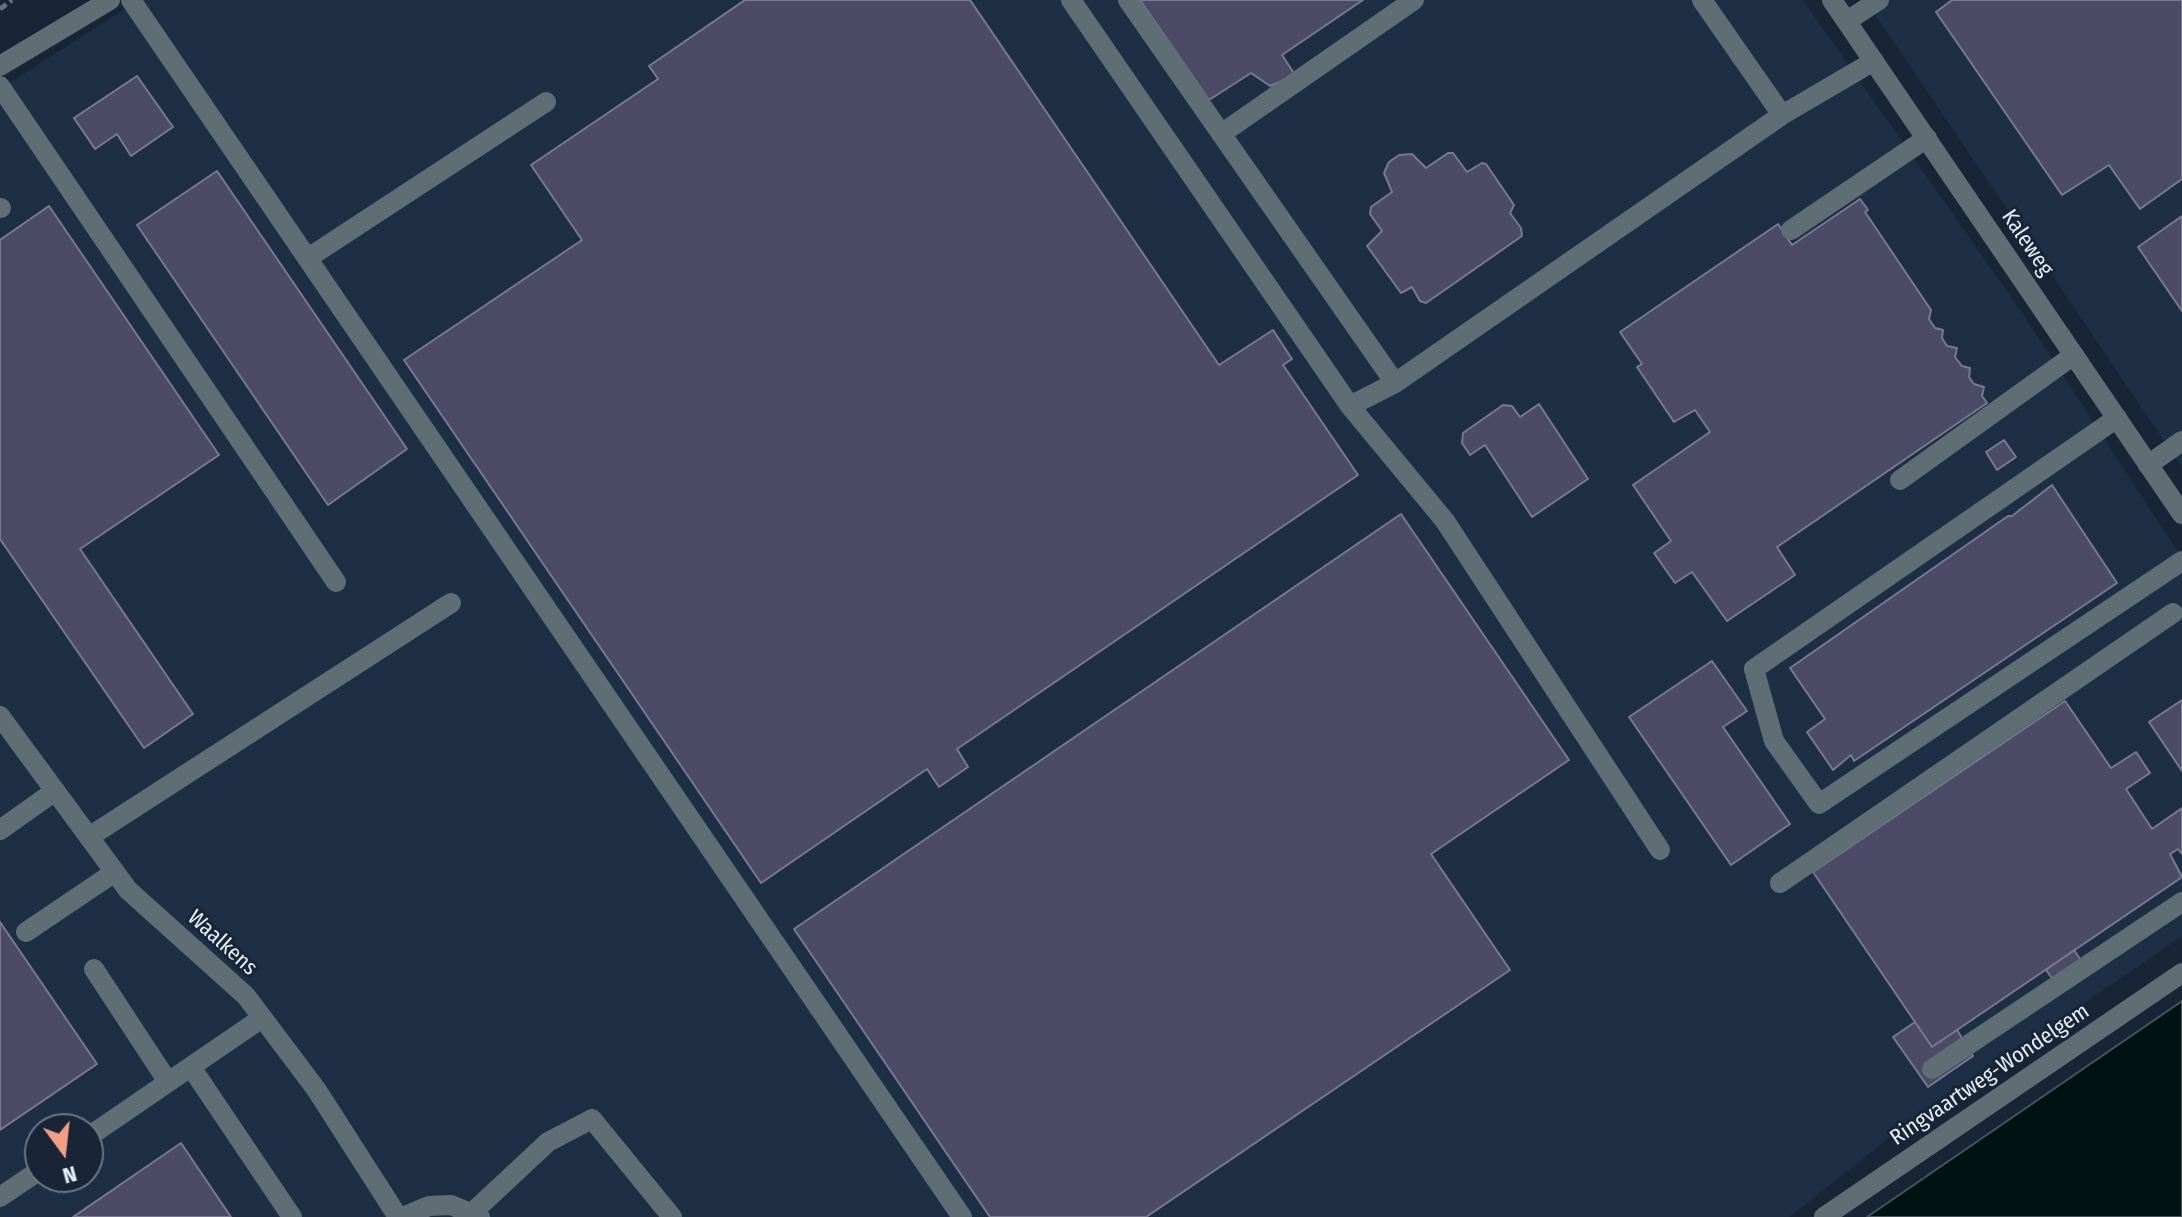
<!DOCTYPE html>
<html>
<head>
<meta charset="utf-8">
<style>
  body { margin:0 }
  #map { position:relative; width:2182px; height:1217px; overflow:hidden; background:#182536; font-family:"Fira Sans Condensed",sans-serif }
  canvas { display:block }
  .north { position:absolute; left:24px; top:1113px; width:80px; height:80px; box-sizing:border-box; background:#182536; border:2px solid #6a7685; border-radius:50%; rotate:165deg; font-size:22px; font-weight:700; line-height:32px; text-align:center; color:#e6effb }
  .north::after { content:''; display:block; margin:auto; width:28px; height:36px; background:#f39f85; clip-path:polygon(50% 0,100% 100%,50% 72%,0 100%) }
</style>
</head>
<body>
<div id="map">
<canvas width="2182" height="1217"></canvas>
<div class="north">N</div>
</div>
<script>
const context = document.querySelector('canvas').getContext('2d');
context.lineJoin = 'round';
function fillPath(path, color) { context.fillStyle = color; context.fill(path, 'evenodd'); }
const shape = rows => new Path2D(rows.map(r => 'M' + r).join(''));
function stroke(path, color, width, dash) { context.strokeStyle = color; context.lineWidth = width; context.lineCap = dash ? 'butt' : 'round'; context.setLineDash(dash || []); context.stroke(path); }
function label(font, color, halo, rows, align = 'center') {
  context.font = font + ' "Fira Sans Condensed",sans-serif'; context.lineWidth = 6; context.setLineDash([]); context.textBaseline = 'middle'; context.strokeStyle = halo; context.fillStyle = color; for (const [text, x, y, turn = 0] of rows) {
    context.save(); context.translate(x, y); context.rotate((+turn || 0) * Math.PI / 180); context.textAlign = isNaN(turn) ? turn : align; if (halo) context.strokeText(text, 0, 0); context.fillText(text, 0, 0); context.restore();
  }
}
fillPath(shape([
  [139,0,1803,0,2025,317,2182,558,2182,936,1902,1128,1789,1217,0,1217,0,89],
  [40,1129,88,1129,88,1177,40,1177],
  [1865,0,2182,0,2182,467,2020,228]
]), '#1e2f45');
const water = shape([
  [2182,1001,2182,1217,1867,1217,2182,1001]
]);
fillPath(water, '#001112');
stroke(water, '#455458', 2);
const building = shape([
  [745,0,970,0,1219,365,1273,330,1292,359,1283,365,1358,475,957,749,968,767,939,787,927,769,761,883,404,360,582,240,531,165,658,79,649,66,745,0],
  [1140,0,1363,0,1282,55,1295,75,1270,86,1251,73,1209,100,1140,0],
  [1952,0,2182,0,2182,179,2140,209,2109,165,2062,195,1936,12,1952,0],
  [137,76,173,127,131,156,117,134,95,149,74,118,137,76],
  [1448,153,1453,153,1467,172,1482,163,1486,164,1514,205,1510,213,1521,228,1522,236,1426,303,1420,301,1412,287,1401,293,1367,246,1382,231,1370,214,1371,207,1392,192,1384,173,1389,162,1399,155,1412,154,1426,168,1448,153],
  [217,171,407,449,328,505,137,225,217,171],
  [1860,199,1868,210,1865,212,1931,310,1929,319,1935,328,1943,330,1942,338,1947,346,1957,348,1955,357,1962,366,1970,368,1969,377,1974,384,1984,387,1982,396,1987,403,1777,547,1795,575,1727,621,1692,572,1675,583,1654,553,1671,541,1633,485,1710,432,1695,410,1674,422,1637,367,1642,364,1620,332,1778,224,1792,245,1860,199],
  [49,206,219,455,80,549,193,714,144,748,0,539,0,240,49,206],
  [2182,216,2182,311,2138,247,2182,216],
  [1539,404,1588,479,1532,517,1485,445,1470,455,1462,443,1463,433,1503,405,1512,406,1520,417,1539,404],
  [2004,440,2016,457,1997,470,1986,452,2004,440],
  [2052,485,2117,583,1854,761,1851,755,1833,770,1807,732,1825,719,1790,668,2008,516,2012,516,2052,485],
  [1401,514,1569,760,1431,854,1510,970,1146,1217,990,1217,794,929,1401,514],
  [1712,661,1747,711,1723,727,1790,824,1731,865,1629,717,1712,661],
  [2182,700,2182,771,2149,722,2182,700],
  [2065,701,2111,768,2136,752,2150,773,2126,789,2152,829,2182,808,2182,854,2178,849,2170,854,2182,877,1932,1047,1813,872,2065,701],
  [0,922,97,1064,0,1130,0,922],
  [2074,950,2086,968,2059,988,2046,970,2074,950],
  [1915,1022,1932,1047,1957,1030,1973,1056,1928,1087,1893,1037,1915,1022],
  [181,1143,231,1217,73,1217,181,1143]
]);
fillPath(building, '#4b4b67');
stroke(building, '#787991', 2);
stroke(shape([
  [0,9,12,0]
]), '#65707f', 5, [8, 4]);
stroke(shape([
  [131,0,962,1217],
  [1071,0,1350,406,1395,383,1782,115],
  [1128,0,1395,383],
  [1702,0,1782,115,1874,61],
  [1847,21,1879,0],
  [0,86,336,582],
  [1221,134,1414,0],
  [0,208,1,208],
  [1791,230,1927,138],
  [308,258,546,102],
  [1350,406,1445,521,1660,850],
  [2117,418,1754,669,1774,741,1819,804,2182,561],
  [2148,465,2182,441],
  [1900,480,2074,355],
  [0,830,55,791],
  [89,837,451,603],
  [1780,883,2173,613],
  [26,932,115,872],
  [94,969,168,1082],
  [191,1067,292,1217],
  [1932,1069,2182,902],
  [88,1137,262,1018],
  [0,1197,40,1170],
  [473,1212,548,1142,592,1119,672,1217]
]), '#5f6e74', 20);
stroke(shape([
  [1832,0,2182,514],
  [0,66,110,0],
  [0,716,128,890,246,996,316,1089,398,1217],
  [403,1217,429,1206,451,1205,480,1217],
  [1824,1217,2182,973]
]), '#5f6e74', 20);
label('22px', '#e6effb', '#182536', [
  ["Kaleweg",2027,243,56],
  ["Waalkens",222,943,42],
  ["Ringvaartweg-Wondelgem",1990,1075,-34]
]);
</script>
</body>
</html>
